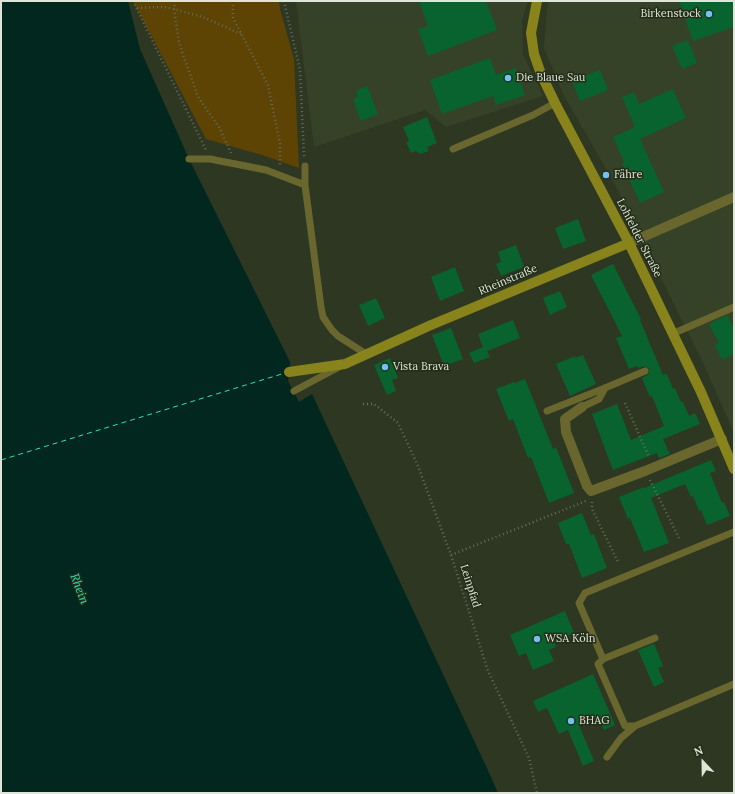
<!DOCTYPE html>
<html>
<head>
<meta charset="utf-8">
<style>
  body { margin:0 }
  #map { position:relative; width:735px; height:794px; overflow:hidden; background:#2d3722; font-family:Lora,serif }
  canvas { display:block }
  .frame { position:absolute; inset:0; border:2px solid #dfe6d9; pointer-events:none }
  .north { position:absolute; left:683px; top:742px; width:40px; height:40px; -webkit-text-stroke:3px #232d18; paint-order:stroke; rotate:338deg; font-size:11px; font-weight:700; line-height:16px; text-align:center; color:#dfe6d9 }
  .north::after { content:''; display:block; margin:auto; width:14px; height:18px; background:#dfe6d9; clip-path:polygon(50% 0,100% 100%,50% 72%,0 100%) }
</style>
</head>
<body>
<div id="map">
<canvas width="735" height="794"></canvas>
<div class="frame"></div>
<div class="north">N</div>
</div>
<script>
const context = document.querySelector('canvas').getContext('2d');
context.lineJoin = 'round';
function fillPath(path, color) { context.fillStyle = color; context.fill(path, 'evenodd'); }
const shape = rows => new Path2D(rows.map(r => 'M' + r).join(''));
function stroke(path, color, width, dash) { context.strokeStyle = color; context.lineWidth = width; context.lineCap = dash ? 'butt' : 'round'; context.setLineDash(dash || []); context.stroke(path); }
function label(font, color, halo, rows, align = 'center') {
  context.font = font + ' Lora,serif'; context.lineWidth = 3; context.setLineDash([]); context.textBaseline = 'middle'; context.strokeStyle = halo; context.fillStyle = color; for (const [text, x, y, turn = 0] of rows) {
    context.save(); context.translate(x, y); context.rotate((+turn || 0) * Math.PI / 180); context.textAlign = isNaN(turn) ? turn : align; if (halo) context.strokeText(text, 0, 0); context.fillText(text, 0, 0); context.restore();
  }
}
fillPath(shape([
  [296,1,528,1,522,21,523,54,543,96,446,127,425,110,314,147],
  [549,1,734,1,734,433,704,365,613,181,562,92,544,48,547,9]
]), '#354227');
fillPath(shape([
  [133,1,279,1,280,9,294,59,299,168,262,155,206,139]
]), '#5d4404');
fillPath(shape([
  [1,1,128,1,140,49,189,159,290,362,288,381,299,402,312,394,491,777,498,793,1,793]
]), '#01271e');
stroke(shape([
  [1,460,285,373]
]), '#35deb8', 1, [5, 4]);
fillPath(shape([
  [419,1,486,1,497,30,428,56,418,29,428,26],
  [679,1,734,1,734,27,693,41],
  [688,40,697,63,682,69,672,46],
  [490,58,496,75,516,68,525,95,496,105,493,96,442,114,430,80],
  [600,70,608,90,580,101,572,81],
  [367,86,378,114,361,121,353,99,358,97,356,91],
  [673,89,686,118,640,139,664,192,640,203,622,163,624,162,613,137,635,127,622,97,634,92,639,104],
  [427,117,437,143,427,147,429,151,420,154,416,151,411,153,406,142,409,141,403,127],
  [578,219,586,241,563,249,555,228],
  [516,245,524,267,501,276,496,264,501,262,498,252],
  [613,264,641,319,640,320,663,375,667,374,673,389,675,388,681,402,683,402,689,416,695,413,700,424,663,439,670,454,659,458,657,453,613,470,592,414,617,404,631,440,664,426,652,396,650,397,642,378,649,374,649,369,645,366,638,368,637,366,629,369,616,338,622,336,591,275],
  [455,267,464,291,440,301,431,277],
  [560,291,567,307,550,315,543,298],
  [376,298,385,318,368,326,359,305],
  [727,315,734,328,734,354,722,360,715,345,719,343,709,324],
  [513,320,520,338,487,351,490,357,474,363,469,353,483,347,478,334],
  [451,328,463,359,444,366,432,335],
  [583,355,596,384,570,396,556,364,575,356,575,358],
  [390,358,398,378,392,380,396,391,387,395,374,365],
  [525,379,553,449,556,447,574,493,549,503,531,457,528,458,513,419,509,421,496,389,514,382,515,383],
  [711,460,716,471,710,473,722,503,724,502,730,516,707,525,701,510,699,511,693,496,691,497,685,484,651,498,669,543,644,552,630,518,628,519,619,497,644,487,644,488],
  [582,513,591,535,594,534,607,568,582,578,569,544,566,544,558,523],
  [565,611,574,633,554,642,556,647,549,650,554,661,533,670,526,653,519,656,510,635],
  [654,644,663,666,658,668,664,682,654,687,638,650],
  [593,674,615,725,604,730,598,717,579,725,594,761,583,766,568,730,559,734,547,708,538,712,533,701]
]), '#09632f');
stroke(shape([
  [133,1,206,150],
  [175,1,174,9,179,43,198,97,219,127,231,153],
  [233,1,233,18,268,85,280,144,280,166],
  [284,1,300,70,304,157],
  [137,8,163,7,174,9,203,17,241,34],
  [625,403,649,457],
  [363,404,374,404,398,423,418,466,451,555,488,671,529,758,537,793],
  [650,480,679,538],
  [592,502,592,509,618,562],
  [451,555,586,501]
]), '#646d5a', 2.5, [1, 3]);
stroke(shape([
  [453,149,533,115,555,103],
  [189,159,210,159,266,170,305,185],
  [305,166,305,185,321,307,323,317,332,330,338,336,366,354],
  [672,334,734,307],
  [294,391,339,367],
  [582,407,599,399,605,388],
  [547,411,605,388,645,371],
  [655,638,603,659,598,664,625,726,635,726,734,684],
  [603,659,579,603,585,593,734,532],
  [607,757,621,738,635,726]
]), '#69672e', 7);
stroke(shape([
  [629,243,734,197],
  [582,407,565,419,566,432,587,486,591,491,645,471,722,439]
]), '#69672e', 10);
stroke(shape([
  [537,1,531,33,534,54,541,74,555,103,629,243,701,392,734,469],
  [289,372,345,364,431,325,629,243]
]), '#88831b', 10);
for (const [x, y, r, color] of [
  [709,14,4,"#72c1f5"],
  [508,78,4,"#72c1f5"],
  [606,175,4,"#72c1f5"],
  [385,367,4,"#72c1f5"],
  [537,639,4,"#72c1f5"],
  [571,721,4,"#72c1f5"]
]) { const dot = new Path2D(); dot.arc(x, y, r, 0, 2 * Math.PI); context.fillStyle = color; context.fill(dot); stroke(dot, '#232d18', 1.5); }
label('11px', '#dfe6d9', '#232d18', [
  ["Birkenstock",701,14,"right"],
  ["Die Blaue Sau",516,78],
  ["Fähre",614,175],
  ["Vista Brava",393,367],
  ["WSA Köln",545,639],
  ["BHAG",579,721]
], 'left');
label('11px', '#dfe6d9', '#232d18', [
  ["Lohfelder Straße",639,238,63],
  ["Rheinstraße",508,280,-23],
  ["Leinpfad",470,586,72]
]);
label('italic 12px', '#35deb8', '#232d18', [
  ["Rhein",79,589,69]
]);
</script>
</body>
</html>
